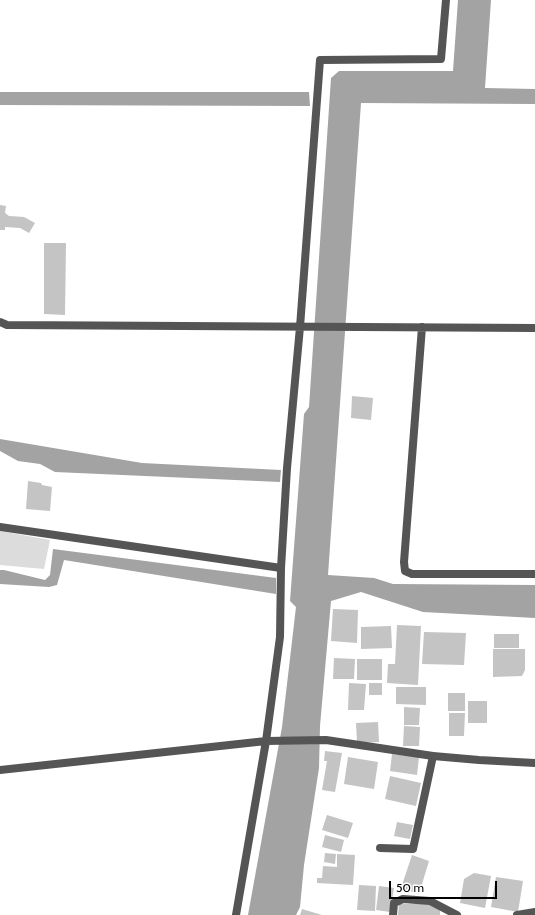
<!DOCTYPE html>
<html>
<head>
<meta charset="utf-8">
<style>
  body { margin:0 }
  #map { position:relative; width:535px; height:915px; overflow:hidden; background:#fff; font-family:Cabin,sans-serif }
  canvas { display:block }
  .scale { position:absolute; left:389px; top:881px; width:108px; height:18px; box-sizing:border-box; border:2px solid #000; border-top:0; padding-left:5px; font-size:12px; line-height:14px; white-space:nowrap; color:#000; -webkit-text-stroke:3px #fff; paint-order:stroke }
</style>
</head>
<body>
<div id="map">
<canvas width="535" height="915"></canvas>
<div class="scale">50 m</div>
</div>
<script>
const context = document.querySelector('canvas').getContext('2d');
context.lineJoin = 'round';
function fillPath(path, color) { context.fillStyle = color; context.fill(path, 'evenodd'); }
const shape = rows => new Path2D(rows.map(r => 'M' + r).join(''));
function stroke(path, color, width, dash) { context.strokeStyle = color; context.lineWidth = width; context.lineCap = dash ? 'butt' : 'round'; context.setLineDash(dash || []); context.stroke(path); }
fillPath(shape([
  [0,531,50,540,44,569,0,565]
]), '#dcdcdc');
fillPath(shape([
  [458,0,491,0,485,88,535,89,535,104,361,103,328,575,374,578,393,584,535,585,535,618,423,612,361,592,331,601,320,726,319,768,304,865,300,907,296,915,248,915,282,727,296,607,290,601,304,414,309,407,331,78,339,71,453,71],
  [0,92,309,92,310,106,0,105],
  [0,439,142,463,281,470,280,482,55,472,40,464,18,461,0,451],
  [53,549,276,578,276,594,64,560,57,585,49,587,0,584,0,570,4,570,45,580,50,575]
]), '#a3a3a3');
fillPath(shape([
  [0,205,6,206,5,213,9,216,24,217,35,223,29,233,20,228,5,227,5,230,0,230],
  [44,243,66,243,65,315,44,314],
  [352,396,373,398,371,420,351,418],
  [28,481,41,483,42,485,52,487,50,511,26,509],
  [333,609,358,610,357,643,331,641],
  [397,625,421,626,418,685,387,683,388,664,395,664],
  [391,626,392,648,361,649,361,627],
  [424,632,466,633,464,665,422,664],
  [494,634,519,634,519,648,494,648],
  [493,649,525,649,525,670,522,676,493,677],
  [334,658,355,659,354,679,333,679],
  [357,659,382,659,382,680,357,680],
  [349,683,366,684,364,710,348,710],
  [369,683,382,683,382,695,369,695],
  [396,687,426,687,426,705,396,704],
  [448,693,465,693,465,711,448,711],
  [468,701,487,701,487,723,468,723],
  [404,707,420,708,419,725,404,725],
  [449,713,465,713,464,736,449,736],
  [378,722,379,742,357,743,356,723],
  [404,726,420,727,419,746,403,746],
  [325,751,342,753,335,792,322,790,327,761,324,761],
  [392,754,419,757,417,775,390,771],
  [348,757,378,762,374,789,344,784],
  [390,776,421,783,416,806,385,799],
  [327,815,353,823,348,838,322,830],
  [397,822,413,825,410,839,394,836],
  [325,835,344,840,341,852,322,847],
  [325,853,336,854,335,864,324,862],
  [337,854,355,855,353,885,317,883,317,878,322,878,323,866,337,867],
  [412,855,429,861,419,894,401,888],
  [474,873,491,876,485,908,460,903,464,879],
  [496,877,523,881,518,912,491,907],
  [359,885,376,886,375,911,357,910],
  [379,886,394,888,390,912,376,910],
  [399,904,428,904,440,910,440,915,398,915],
  [302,909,322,915,300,915]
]), '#c4c4c4');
stroke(shape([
  [380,848,413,849,433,756],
  [393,915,394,903,403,899,430,901,457,915],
  [517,915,535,912]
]), '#555', 8);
stroke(shape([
  [0,322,7,325,535,328],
  [422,327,404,562,405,571,412,574,535,574],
  [0,527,281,568],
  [0,770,266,741,326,740,433,756,479,760,535,763],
  [236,915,266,741,280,637,281,568,287,468,300,327,320,60,441,59,446,0]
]), '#555', 8);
</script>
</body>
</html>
